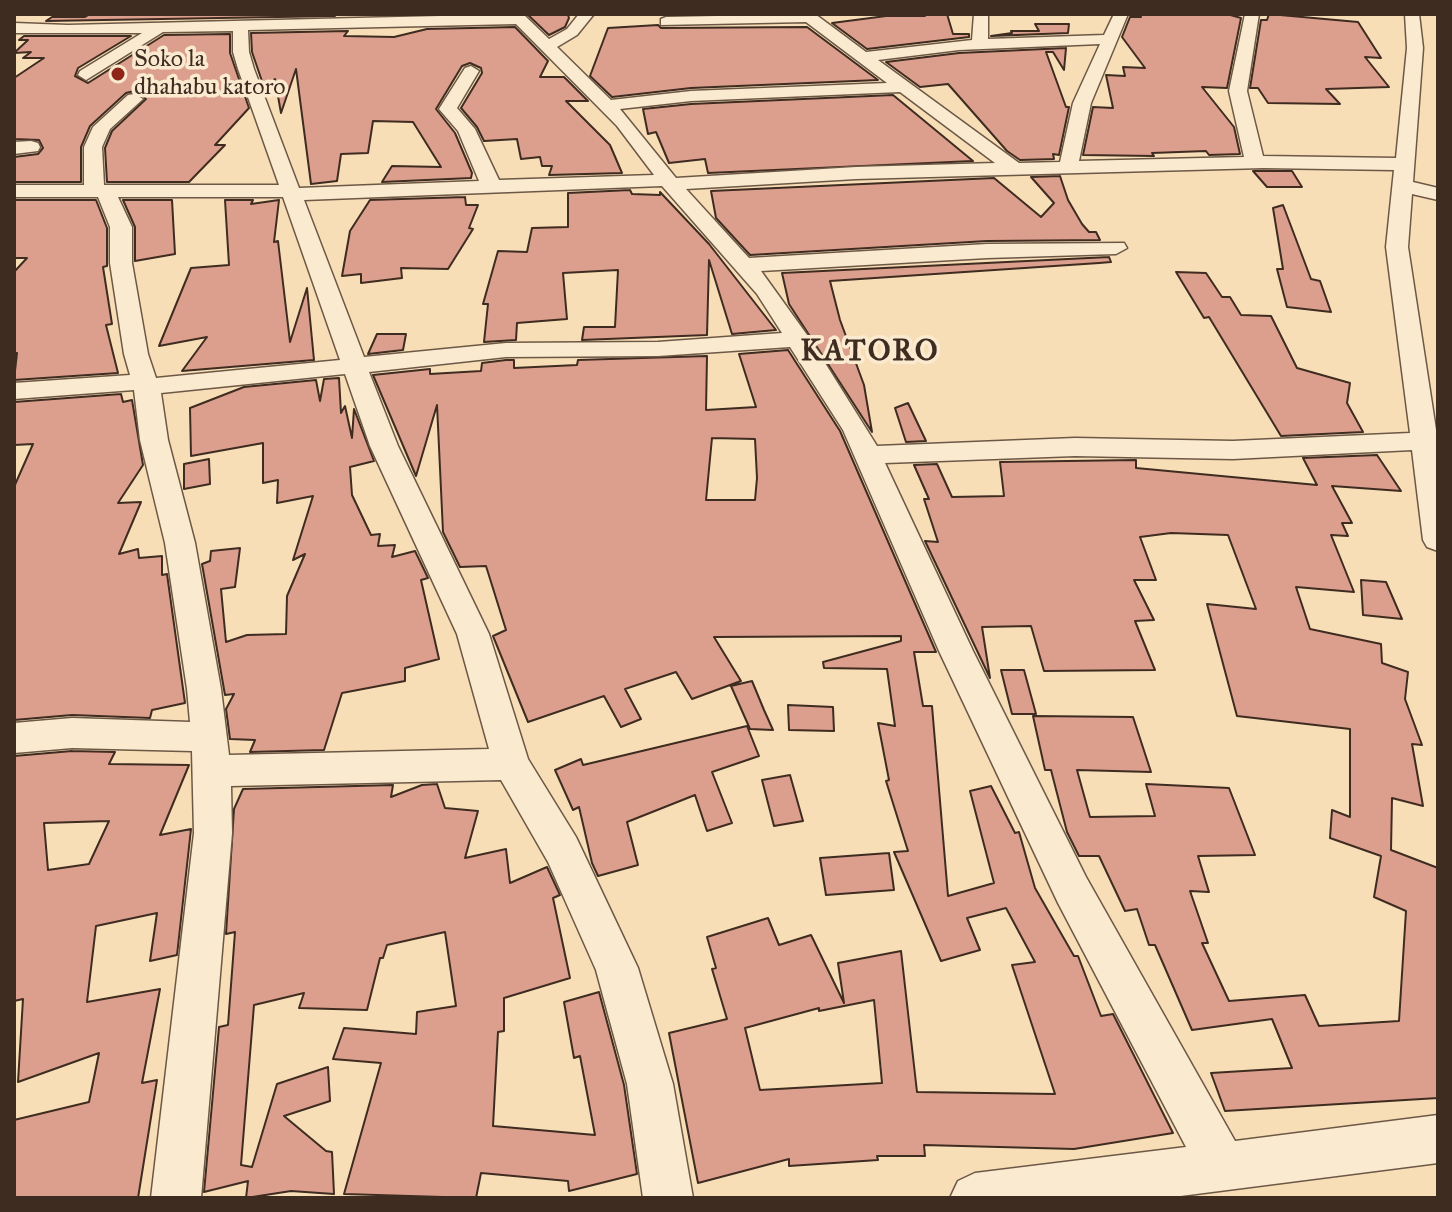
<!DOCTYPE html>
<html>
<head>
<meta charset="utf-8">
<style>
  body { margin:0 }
  #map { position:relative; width:1452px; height:1212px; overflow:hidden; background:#f7deb7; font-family:"IM FELL Great Primer",serif }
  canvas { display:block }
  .frame { position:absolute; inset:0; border:16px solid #3f2c21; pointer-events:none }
</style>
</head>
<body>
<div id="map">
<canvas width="1452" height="1212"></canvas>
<div class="frame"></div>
</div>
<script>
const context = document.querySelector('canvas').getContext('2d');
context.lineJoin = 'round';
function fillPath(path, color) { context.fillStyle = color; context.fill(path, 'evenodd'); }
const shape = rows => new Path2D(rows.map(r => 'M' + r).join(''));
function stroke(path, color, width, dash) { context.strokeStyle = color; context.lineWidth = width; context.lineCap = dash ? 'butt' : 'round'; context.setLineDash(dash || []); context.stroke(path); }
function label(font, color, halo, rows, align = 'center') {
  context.font = font + ' "IM FELL Great Primer",serif'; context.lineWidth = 7; context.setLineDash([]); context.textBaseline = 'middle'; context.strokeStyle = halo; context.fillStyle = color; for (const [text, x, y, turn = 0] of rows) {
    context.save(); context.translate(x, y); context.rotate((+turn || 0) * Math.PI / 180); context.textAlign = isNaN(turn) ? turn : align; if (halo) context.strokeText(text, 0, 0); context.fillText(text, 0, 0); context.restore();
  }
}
const building = shape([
  [90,14,311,14,335,16,46,21,52,17,85,17,90,14],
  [527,14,568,15,569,18,565,27,549,35,527,14],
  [924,14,947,14,953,34,969,34,969,37,867,49,832,23,886,16,925,16,924,14],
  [1140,14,1227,14,1241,18,1227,88,1202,87,1234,127,1240,154,1209,155,1206,151,1152,153,1154,156,1083,155,1093,107,1113,108,1106,75,1125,76,1123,67,1145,68,1122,37,1130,17,1141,17,1140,14],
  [1269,14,1358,22,1381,58,1365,57,1389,87,1326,89,1340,104,1268,103,1258,88,1250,88,1261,20,1267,20,1269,14],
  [1035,24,1069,24,1068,33,991,36,1012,33,1011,31,1039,31,1035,24],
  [658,25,661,28,807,27,878,80,691,88,612,97,590,76,608,28,658,25],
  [515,27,548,61,540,77,564,77,588,101,566,101,610,145,622,173,549,175,552,166,542,166,540,157,521,159,517,139,484,141,477,127,461,108,482,73,481,68,470,63,462,66,436,109,455,133,472,173,471,178,382,182,392,166,441,167,413,122,373,121,368,153,341,154,337,181,311,184,296,69,281,113,275,79,265,90,252,52,251,33,348,31,344,36,394,37,427,29,515,27],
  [230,34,230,53,249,108,215,145,225,145,189,182,107,182,105,148,112,131,146,99,134,91,126,93,90,126,81,147,81,182,14,182,14,157,38,154,43,148,39,140,14,139,14,78,44,58,23,58,31,52,14,53,28,40,19,40,24,36,131,36,78,68,75,76,88,83,164,35,230,34],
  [1066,48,1064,70,1053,52,1046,52,1066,107,1069,107,1059,155,1053,154,1054,159,1020,160,1007,151,948,84,920,87,886,62,959,53,1066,48],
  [893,95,973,161,708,173,705,159,669,163,656,132,648,134,643,109,691,104,893,95],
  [1253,171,1292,171,1302,187,1267,187,1253,171],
  [1060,176,1068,200,1082,224,1089,232,1096,232,1100,240,987,241,750,255,716,218,711,191,994,178,1041,217,1054,203,1031,177,1060,176],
  [630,190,632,194,660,195,660,192,709,244,776,330,732,334,709,260,707,335,582,340,584,327,615,327,618,270,563,273,567,319,517,323,516,340,484,342,488,304,483,304,498,251,527,252,532,228,568,227,568,193,630,190],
  [465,197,466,205,478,205,469,228,473,229,448,269,401,268,402,278,361,283,361,274,342,276,350,231,370,200,465,197],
  [14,200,96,200,107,228,107,266,103,267,112,324,106,325,118,373,14,380,17,353,14,353,14,272,27,258,14,258,14,200],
  [123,200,172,200,175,254,135,261,135,227,123,200],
  [225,200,253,200,251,204,279,200,274,242,278,241,290,342,307,288,314,360,182,371,207,337,159,346,191,268,229,265,225,200],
  [1283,205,1311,279,1320,281,1331,312,1287,307,1277,269,1283,269,1273,208,1283,205],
  [1109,257,1111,262,1099,263,830,281,840,320,864,385,872,432,789,304,782,273,1109,257],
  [1176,272,1206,273,1222,297,1230,297,1241,315,1271,316,1297,368,1350,383,1347,403,1363,432,1281,436,1209,317,1204,318,1176,272],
  [377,334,406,334,403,350,368,354,377,334],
  [788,350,840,431,936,652,914,652,923,706,932,706,948,896,994,883,970,791,991,786,1015,833,1019,832,1035,888,1074,956,1078,956,1101,1016,1113,1014,1173,1133,1074,1149,924,1145,925,1156,877,1156,878,1160,789,1166,789,1159,698,1183,669,1033,727,1019,712,969,716,968,707,937,768,918,779,945,811,935,844,1003,838,963,901,951,917,1092,1055,1094,1012,965,1035,962,1006,908,967,918,980,950,941,961,894,852,908,851,886,781,889,780,878,723,895,726,887,669,824,668,823,662,901,641,901,636,714,637,741,681,692,699,676,672,625,689,641,719,621,727,604,696,528,722,493,636,506,630,486,566,460,567,443,532,437,405,416,476,373,375,430,369,430,374,481,371,482,363,506,360,514,360,514,368,577,365,578,360,707,356,706,410,756,407,739,354,788,350],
  [712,438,755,439,757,478,755,500,706,500,712,438],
  [874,1000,882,1083,760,1090,745,1028,819,1008,819,1011,874,1000],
  [339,378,341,413,345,406,352,438,354,409,374,461,350,467,352,495,371,535,380,534,378,546,395,545,392,557,415,551,428,578,421,580,439,659,405,668,405,681,342,693,324,750,250,752,255,740,230,739,226,709,234,694,225,695,202,564,210,561,211,551,240,548,235,587,221,589,226,642,247,635,286,634,287,596,305,554,293,560,313,496,277,503,278,480,263,483,263,443,191,456,190,408,244,387,316,380,320,401,324,379,339,378],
  [121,394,123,402,132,400,143,465,118,503,141,502,119,554,138,549,139,558,162,556,162,575,167,574,185,703,152,710,150,718,72,715,14,720,14,487,33,444,14,445,14,402,121,394],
  [908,403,926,441,906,442,895,408,908,403],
  [1377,455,1401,491,1332,486,1352,523,1342,523,1348,536,1331,535,1354,592,1296,587,1310,629,1381,644,1382,663,1408,672,1405,699,1422,745,1412,744,1423,806,1392,798,1391,850,1438,868,1438,1098,1225,1111,1211,1073,1292,1068,1272,1019,1192,1030,1155,945,1149,945,1137,909,1125,911,1099,856,1079,856,1067,832,1051,770,1045,770,1033,716,1133,717,1151,772,1077,770,1090,817,1155,816,1146,784,1229,788,1255,855,1198,856,1209,892,1190,891,1208,943,1202,943,1229,1001,1305,995,1319,1026,1399,1021,1406,911,1374,897,1381,856,1330,838,1332,810,1350,817,1350,729,1237,716,1207,604,1256,609,1228,535,1171,533,1140,537,1156,580,1134,580,1154,620,1135,621,1155,670,1044,671,1031,626,982,627,990,678,925,541,938,542,924,499,929,499,914,465,937,464,952,497,1004,496,1000,462,1136,460,1136,468,1317,485,1303,458,1377,455],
  [209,459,210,484,184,489,184,464,209,459],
  [1361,580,1386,582,1402,619,1363,615,1361,580],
  [1001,670,1024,670,1036,714,1012,714,1001,670],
  [752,681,764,710,773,730,750,729,731,686,752,681],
  [788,705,833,707,834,731,789,730,788,705],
  [747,726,759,756,712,772,732,823,707,831,695,795,627,822,638,865,598,876,592,863,579,807,573,810,555,770,581,759,583,765,747,726],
  [72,751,115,752,109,764,189,765,160,835,191,829,177,955,150,961,157,913,96,926,87,1002,160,989,142,1083,157,1080,138,1198,14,1198,14,1120,89,1102,99,1053,18,1082,23,999,14,1001,14,756,72,751],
  [109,821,89,864,48,870,44,823,109,821],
  [790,775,803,821,774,826,762,780,790,775],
  [437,784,445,808,478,811,465,858,506,849,510,883,547,867,560,895,553,898,570,978,504,998,504,1031,498,1032,493,1126,595,1135,580,1056,574,1058,564,1002,599,992,624,1085,637,1174,569,1191,568,1181,481,1173,476,1198,344,1194,381,1063,333,1059,344,1028,416,1034,417,1012,456,1006,445,932,387,945,383,958,380,958,367,1010,299,1008,304,993,254,1005,241,1165,252,1167,277,1084,328,1067,330,1101,284,1116,326,1151,332,1152,334,1194,291,1191,246,1198,248,1181,204,1192,219,1027,228,1025,235,932,226,934,234,809,243,789,393,785,391,797,422,785,437,784],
  [889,853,894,890,826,895,820,858,889,853]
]);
fillPath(building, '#dd9f8d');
stroke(building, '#3f2c21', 2);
const minor = shape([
  [523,14,549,39,567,29,579,14,594,14,577,35,557,47,611,100,691,91,887,83,806,22,661,25,661,19,666,17,815,14,866,52,972,40,974,14,988,14,988,39,1104,35,1114,14,1128,14,1091,103,1079,161,1244,157,1229,91,1245,14,1259,14,1247,91,1263,156,1396,158,1407,48,1405,14,1419,14,1423,48,1413,182,1438,188,1438,200,1412,194,1408,247,1438,443,1438,551,1427,547,1423,540,1412,450,1233,459,1075,456,885,463,973,651,1086,877,1235,1141,1438,1115,1438,1163,1165,1198,950,1198,958,1181,975,1173,1186,1147,1058,903,939,651,843,430,790,347,658,356,506,357,369,372,398,446,489,634,528,759,576,837,638,968,673,1084,693,1198,643,1198,627,1084,596,970,548,862,501,780,231,786,232,833,201,1198,151,1198,194,833,192,751,72,748,14,753,14,723,72,718,190,722,187,689,165,543,140,440,134,390,14,399,14,383,130,375,124,354,110,263,110,227,98,197,14,197,14,185,84,185,84,147,93,127,128,95,134,94,143,99,110,129,102,147,104,185,279,185,238,69,233,52,233,31,163,32,86,80,78,75,80,71,142,33,14,33,14,23,68,25,523,14],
  [516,24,617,126,654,175,499,180,475,129,457,108,479,71,471,66,465,68,439,109,458,131,479,181,299,188,254,69,249,52,248,30,516,24],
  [1100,44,1073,103,1060,162,1019,163,878,60,959,50,1100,44],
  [900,92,995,163,856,167,676,178,620,109,691,101,900,92],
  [1263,168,1394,170,1386,247,1410,433,1233,441,1075,438,877,446,810,339,761,271,987,258,1116,254,1127,248,1124,243,987,244,749,258,686,189,856,179,1263,168],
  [662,186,757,294,782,333,658,342,506,343,364,357,304,200,662,186],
  [118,197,283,197,340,360,156,378,148,354,132,263,132,227,118,197],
  [345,374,370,446,457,634,489,749,229,755,221,689,195,543,168,440,161,393,345,374],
  [31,141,38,143,40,147,38,151,14,154,14,142,31,141]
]);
stroke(minor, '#6d5846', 3);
fillPath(minor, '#faead0');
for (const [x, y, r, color] of [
  [118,74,8,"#8f2418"]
]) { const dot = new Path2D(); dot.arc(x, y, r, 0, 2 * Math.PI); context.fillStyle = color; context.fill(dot); stroke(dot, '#faead0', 3); }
label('24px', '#3f2c21', '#faead0', [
  ["Soko la",134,60],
  ["dhahabu katoro",134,88]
], 'left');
context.letterSpacing = '2px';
label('bold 30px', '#3f2c21', '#faead0', [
  ["KATORO",870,353]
]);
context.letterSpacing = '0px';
</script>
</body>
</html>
